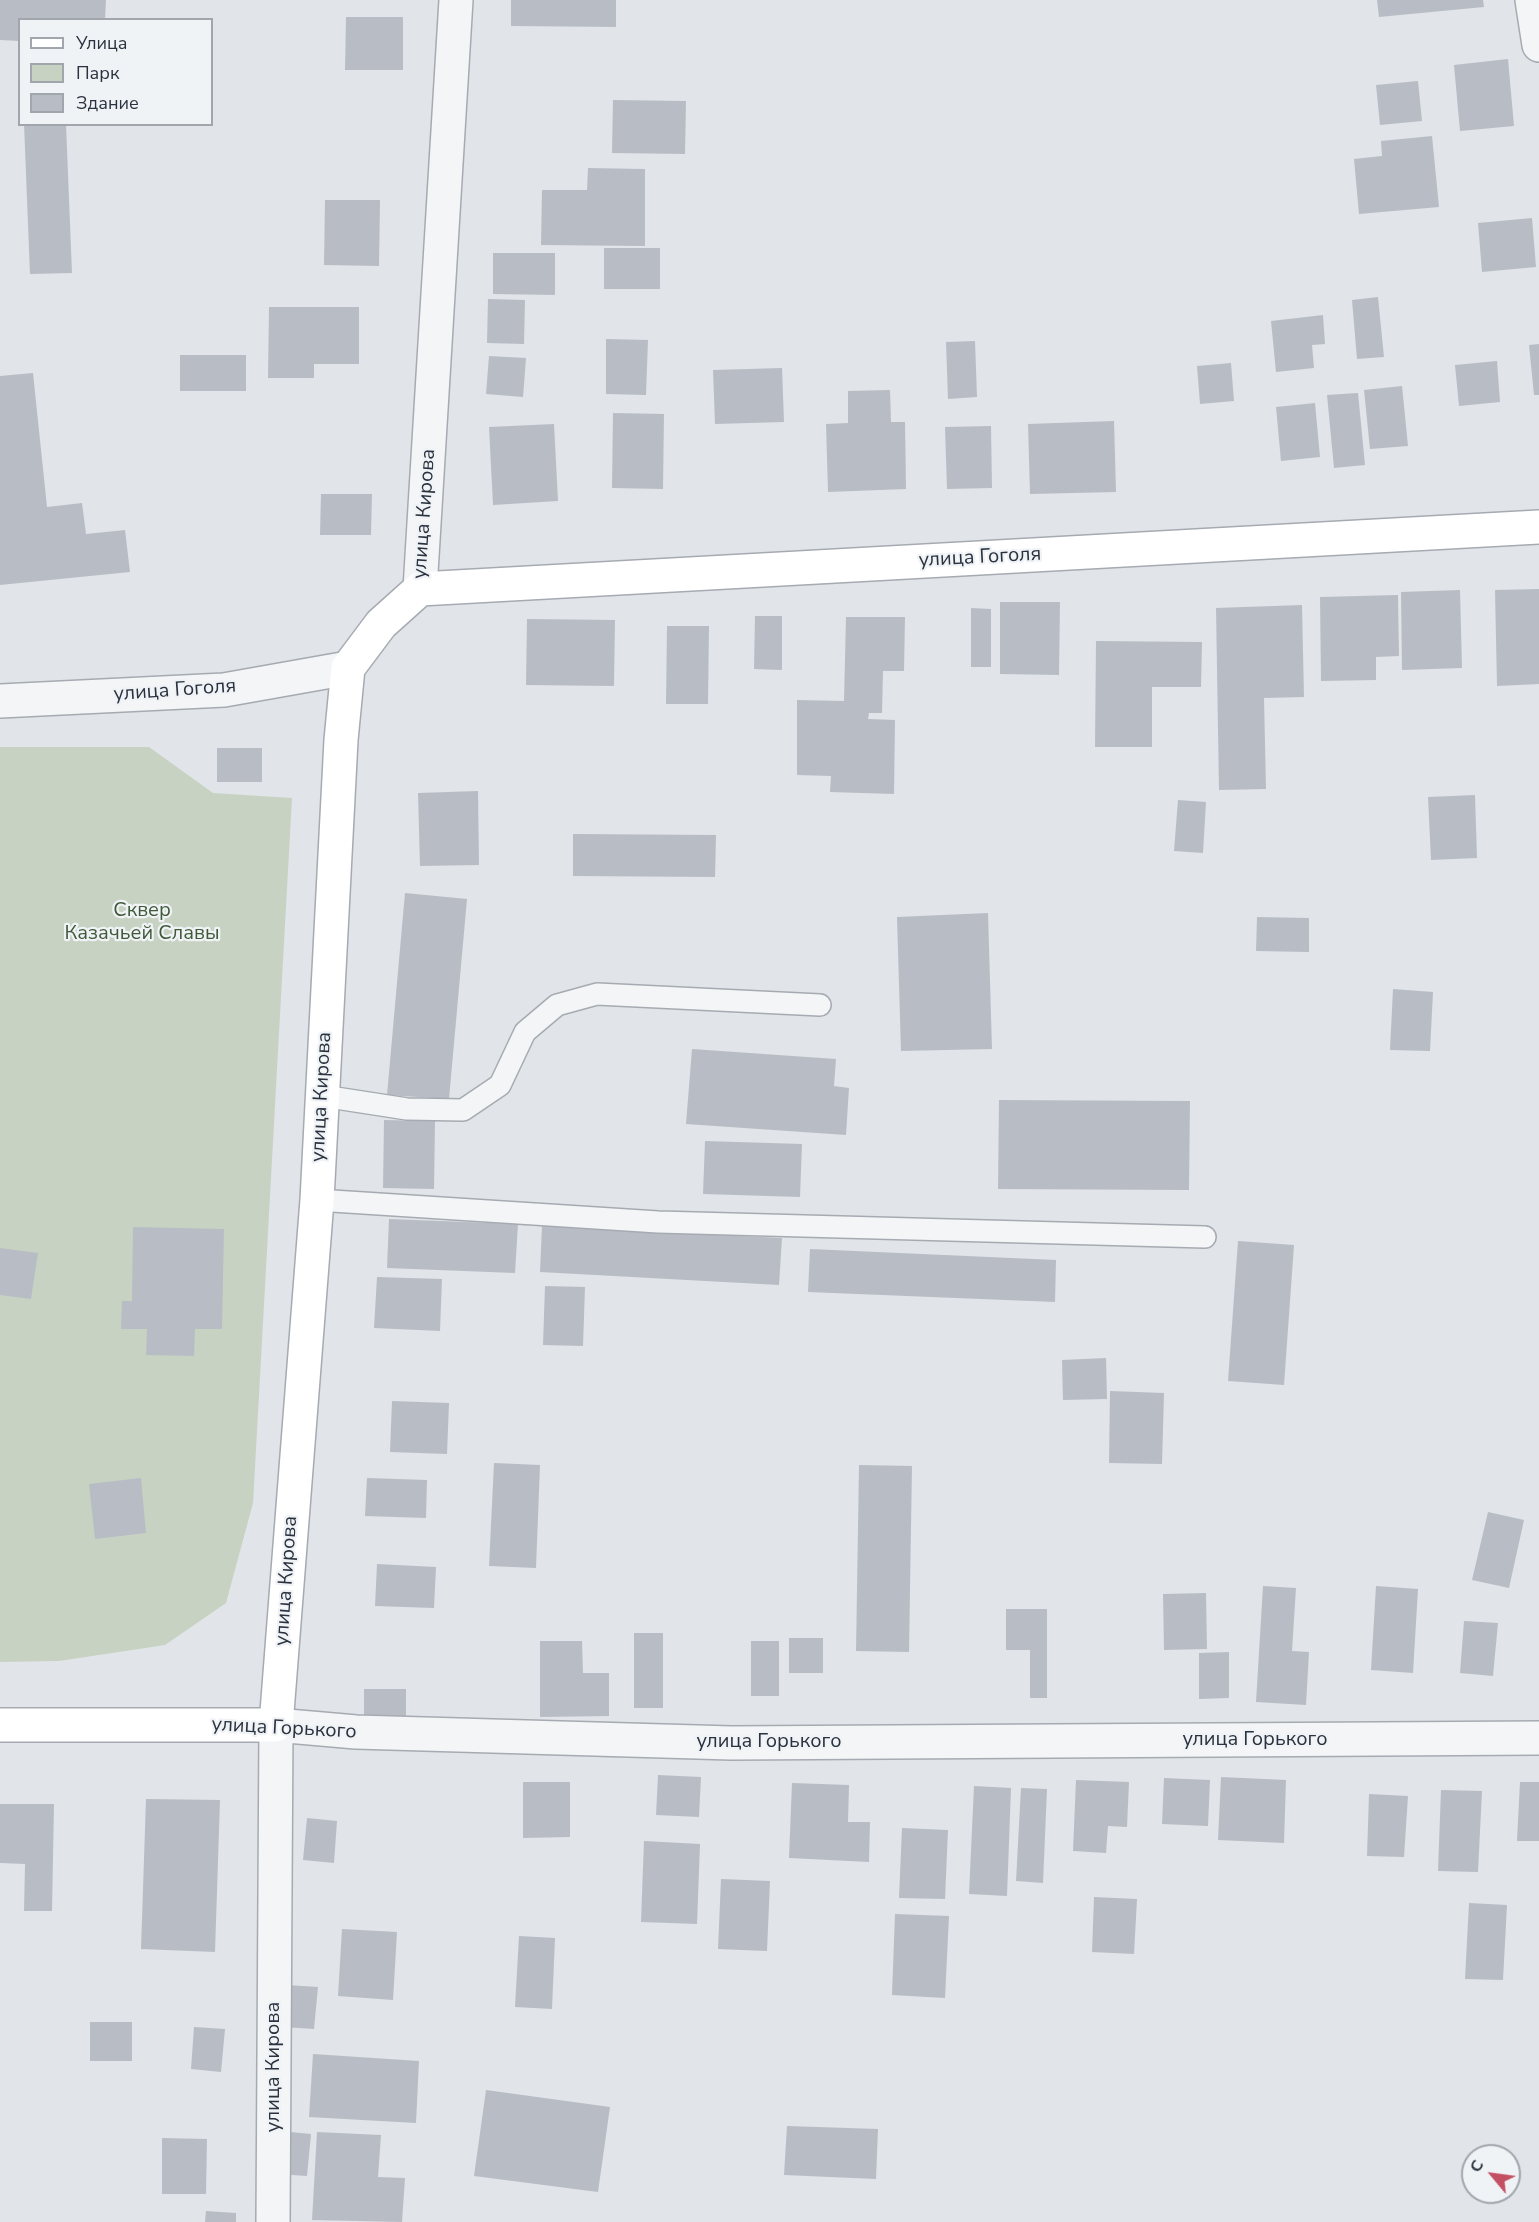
<!DOCTYPE html>
<html>
<head>
<meta charset="utf-8">
<style>
  body { margin:0 }
  #map { position:relative; width:1539px; height:2222px; overflow:hidden; background:#e1e4e8; font-family:"Nunito Sans",sans-serif }
  canvas { display:block }
  .legend { position:absolute; left:18px; top:18px; width:195px; height:108px; box-sizing:border-box; background:#f0f3f6; border:2px solid #a1a6ad; margin:0; padding:8px 10px; list-style:none; font-size:18px; color:#2a323f }
  .legend li { display:flex; align-items:center; gap:12px; height:30px }
  .legend b { width:30px; border:2px solid #a1a6ad }
  .north { position:absolute; left:1461px; top:2144px; width:60px; height:60px; box-sizing:border-box; background:#f0f3f6; border:2px solid #a1a6ad; border-radius:50%; rotate:299deg; font-size:16px; font-weight:700; line-height:24px; text-align:center; color:#2a323f }
  .north::after { content:''; display:block; margin:auto; width:21px; height:27px; background:#c35063; clip-path:polygon(50% 0,100% 100%,50% 72%,0 100%) }
</style>
</head>
<body>
<div id="map">
<canvas width="1539" height="2222"></canvas>
<ul class="legend">
<li><b style="height:8px;background:#fff"></b>Улица</li>
<li><b style="height:16px;background:#c7d2c3"></b>Парк</li>
<li><b style="height:16px;background:#b8bdc5"></b>Здание</li>
</ul>
<div class="north">С</div>
</div>
<script>
const context = document.querySelector('canvas').getContext('2d');
context.lineJoin = 'round';
function fillPath(path, color) { context.fillStyle = color; context.fill(path, 'evenodd'); }
const shape = rows => new Path2D(rows.map(r => 'M' + r).join(''));
function stroke(path, color, width, dash) { context.strokeStyle = color; context.lineWidth = width; context.lineCap = dash ? 'butt' : 'round'; context.setLineDash(dash || []); context.stroke(path); }
function label(font, color, halo, rows, align = 'center') {
  context.font = font + ' "Nunito Sans",sans-serif'; context.lineWidth = 4.5; context.setLineDash([]); context.textBaseline = 'middle'; context.strokeStyle = halo; context.fillStyle = color; for (const [text, x, y, turn = 0] of rows) {
    context.save(); context.translate(x, y); context.rotate((+turn || 0) * Math.PI / 180); context.textAlign = isNaN(turn) ? turn : align; if (halo) context.strokeText(text, 0, 0); context.fillText(text, 0, 0); context.restore();
  }
}
fillPath(shape([
  [0,747,149,747,213,793,292,798,253,1503,226,1603,165,1645,59,1661,0,1662]
]), '#c7d2c3');
fillPath(shape([
  [0,0,106,0,105,20,20,20,20,41,0,40],
  [511,0,616,0,616,27,511,26],
  [1377,0,1483,0,1484,7,1379,17],
  [346,17,403,17,403,70,345,70],
  [1508,59,1514,126,1460,131,1454,65],
  [1418,81,1422,121,1380,125,1376,85],
  [613,100,686,101,685,154,612,153],
  [24,124,66,124,72,273,30,274],
  [1432,136,1439,207,1359,214,1354,159,1382,156,1381,141],
  [588,168,645,169,645,246,541,245,542,190,587,190],
  [325,200,380,200,379,266,324,265],
  [1532,218,1536,267,1482,272,1478,223],
  [604,248,660,248,660,289,604,289],
  [493,253,555,253,555,295,493,294],
  [1378,297,1384,357,1357,359,1352,300],
  [488,299,525,300,524,344,487,343],
  [269,307,359,307,359,364,314,364,314,378,268,378],
  [1323,315,1325,344,1312,345,1314,368,1276,372,1271,321],
  [606,339,648,340,646,395,606,394],
  [975,341,977,397,948,399,946,342],
  [1539,344,1539,395,1534,395,1529,345],
  [180,355,246,355,246,391,180,391],
  [489,356,526,358,523,397,486,394],
  [1497,361,1500,402,1459,406,1455,365],
  [1231,363,1234,401,1200,404,1197,366],
  [782,368,784,422,715,424,713,370],
  [33,373,47,507,82,503,86,534,125,530,130,572,0,585,0,376],
  [1402,386,1408,446,1370,449,1364,390],
  [890,390,891,422,905,422,906,489,828,492,826,424,848,423,848,391],
  [1358,393,1365,465,1334,468,1327,395],
  [1315,403,1320,457,1281,461,1276,407],
  [613,413,664,414,663,489,612,488],
  [1114,421,1116,492,1030,494,1028,424],
  [554,424,558,501,493,505,489,427],
  [991,426,992,488,947,489,945,427],
  [321,494,372,494,371,535,320,535],
  [1539,589,1539,684,1497,686,1495,590],
  [1460,590,1462,668,1402,670,1401,592],
  [1398,595,1399,656,1376,657,1376,680,1321,681,1320,597],
  [1000,602,1060,602,1059,675,1000,674],
  [1302,605,1304,697,1264,698,1266,789,1219,790,1216,608],
  [971,608,991,609,991,667,971,667],
  [755,616,782,616,782,670,754,669],
  [846,617,905,617,904,671,883,671,882,713,869,713,868,719,895,720,894,794,830,792,831,776,797,775,797,700,844,701],
  [527,619,615,620,614,686,526,685],
  [667,626,709,626,708,704,666,704],
  [1096,641,1202,642,1201,687,1152,687,1152,747,1095,747],
  [217,748,262,748,262,782,217,782],
  [478,791,479,865,420,866,418,793],
  [1475,795,1477,858,1431,860,1428,797],
  [1178,800,1206,802,1203,853,1174,851],
  [573,834,716,835,715,877,573,876],
  [405,893,467,899,449,1099,387,1095],
  [988,913,992,1049,901,1051,897,917],
  [1257,917,1309,918,1309,952,1256,951],
  [1393,989,1433,992,1430,1051,1390,1050],
  [692,1049,836,1059,834,1086,849,1088,846,1135,686,1124],
  [999,1100,1190,1101,1189,1190,998,1189],
  [384,1120,435,1121,434,1189,383,1188],
  [705,1141,802,1144,800,1197,703,1194],
  [389,1219,518,1224,515,1273,387,1268],
  [542,1226,782,1238,779,1285,540,1272],
  [133,1227,224,1229,222,1329,195,1329,194,1356,146,1355,147,1329,121,1329,122,1301,132,1301],
  [1238,1241,1294,1245,1284,1385,1228,1381],
  [0,1248,38,1253,31,1299,0,1295],
  [810,1249,1056,1260,1055,1302,808,1292],
  [377,1277,442,1279,440,1331,374,1328],
  [545,1286,585,1287,583,1346,543,1345],
  [1106,1358,1107,1399,1063,1400,1062,1360],
  [1110,1391,1164,1393,1162,1464,1109,1463],
  [392,1401,449,1403,447,1454,390,1452],
  [494,1463,540,1465,536,1568,489,1566],
  [859,1465,912,1466,909,1652,856,1651],
  [141,1478,146,1533,95,1539,89,1484],
  [367,1478,427,1480,426,1518,365,1516],
  [1488,1512,1524,1520,1509,1588,1472,1580],
  [377,1564,436,1567,434,1608,375,1606],
  [1263,1586,1296,1588,1292,1651,1309,1652,1306,1705,1256,1702],
  [1376,1586,1418,1589,1413,1673,1371,1670],
  [1206,1593,1207,1649,1164,1650,1163,1594],
  [1006,1609,1047,1609,1047,1698,1030,1698,1030,1650,1006,1650],
  [1464,1621,1498,1623,1493,1676,1460,1673],
  [634,1633,663,1633,663,1708,634,1708],
  [789,1638,823,1638,823,1673,789,1673],
  [540,1641,582,1641,583,1673,609,1673,609,1716,540,1717],
  [751,1641,779,1641,779,1696,751,1696],
  [1229,1652,1229,1698,1199,1699,1199,1653],
  [364,1689,406,1689,406,1718,364,1718],
  [658,1775,701,1777,699,1817,656,1815],
  [1221,1777,1286,1780,1284,1843,1218,1840],
  [1164,1778,1210,1780,1208,1826,1162,1824],
  [1076,1780,1129,1782,1127,1827,1108,1826,1106,1853,1073,1851],
  [523,1782,570,1782,570,1837,523,1838],
  [1520,1782,1539,1782,1539,1841,1517,1841],
  [792,1783,849,1785,848,1822,870,1822,869,1862,789,1858],
  [974,1786,1011,1788,1007,1896,969,1894],
  [1021,1788,1047,1789,1043,1883,1016,1881],
  [1441,1790,1482,1791,1478,1872,1438,1871],
  [1369,1794,1408,1796,1404,1857,1367,1856],
  [146,1799,220,1800,215,1952,141,1949],
  [0,1804,54,1804,52,1911,24,1911,25,1864,0,1863],
  [307,1818,337,1821,334,1863,303,1860],
  [902,1828,948,1830,945,1899,899,1898],
  [644,1841,700,1844,697,1924,641,1922],
  [721,1879,770,1881,767,1951,718,1949],
  [1094,1897,1137,1899,1134,1954,1092,1952],
  [1469,1903,1507,1905,1503,1980,1465,1979],
  [895,1914,949,1916,945,1998,892,1995],
  [342,1929,397,1932,393,2000,338,1996],
  [519,1936,555,1938,552,2009,515,2007],
  [287,1985,318,1987,314,2029,283,2027],
  [90,2022,132,2022,132,2061,90,2061],
  [194,2027,225,2029,221,2072,191,2069],
  [313,2054,419,2061,416,2123,309,2117],
  [486,2090,610,2107,598,2192,474,2176],
  [787,2126,878,2129,876,2179,784,2175],
  [280,2131,311,2134,307,2176,277,2174],
  [317,2132,381,2135,378,2177,405,2178,402,2222,312,2220],
  [162,2138,207,2139,206,2194,162,2194],
  [206,2211,236,2213,236,2222,205,2222]
]), '#b8bdc5');
const service = shape([
  [323,1096,407,1109,463,1110,500,1085,525,1032,557,1005,597,994,820,1005],
  [317,1200,658,1222,1205,1237]
]);
const minor = shape([
  [1532,0,1539,45],
  [420,589,456,0],
  [0,701,224,690,348,668],
  [273,2222,276,1725,356,1732,731,1743,1539,1738]
]);
const secondary = shape([
  [0,1725,276,1725,317,1200,341,740,348,668,381,624,420,589,1539,527]
]);
stroke(service, '#a6abb2', 24);
stroke(minor, '#a6abb2', 36);
stroke(secondary, '#a6abb2', 36);
stroke(service, '#f3f5f7', 21);
stroke(minor, '#f3f5f7', 33);
stroke(secondary, '#fff', 33);
label('20px', '#2a323f', '#f0f3f6', [
  ["улица Кирова",425,514,-86],
  ["улица Гоголя",980,558,-3],
  ["улица Гоголя",175,691,-4],
  ["улица Кирова",322,1097,-87],
  ["улица Кирова",287,1581,-86],
  ["улица Горького",284,1729,3],
  ["улица Горького",1255,1740],
  ["улица Горького",769,1742],
  ["улица Кирова",274,2067,-90]
]);
label('20px', '#3f5939', '#f0f3f6', [
  ["Сквер",142,911],
  ["Казачьей Славы",142,934]
]);
</script>
</body>
</html>
